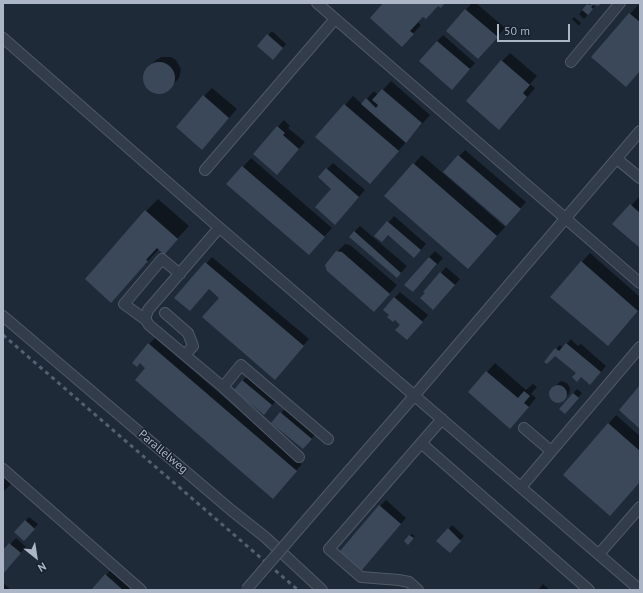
<!DOCTYPE html>
<html>
<head>
<meta charset="utf-8">
<style>
  body { margin:0 }
  #map { position:relative; width:643px; height:593px; overflow:hidden; background:#1f2a39; font-family:"PT Sans",sans-serif }
  canvas { display:block }
  .frame { position:absolute; inset:0; border:4px solid #adb6c6; pointer-events:none }
  .north { position:absolute; left:16px; top:537px; width:40px; height:40px; -webkit-text-stroke:3px #18212e; paint-order:stroke; rotate:150deg; font-size:11px; font-weight:700; line-height:16px; text-align:center; color:#adb6c6 }
  .north::after { content:''; display:block; margin:auto; width:14px; height:18px; background:#adb6c6; clip-path:polygon(50% 0,100% 100%,50% 72%,0 100%) }
  .scale { position:absolute; left:497px; top:24px; width:73px; height:18px; box-sizing:border-box; border:2px solid #adb6c6; border-top:0; padding-left:5px; font-size:12px; line-height:14px; white-space:nowrap; color:#adb6c6; -webkit-text-stroke:3px #18212e; paint-order:stroke }
</style>
</head>
<body>
<div id="map">
<canvas width="643" height="593"></canvas>
<div class="frame"></div>
<div class="north">N</div>
<div class="scale">50 m</div>
</div>
<script>
const context = document.querySelector('canvas').getContext('2d');
context.lineJoin = 'round';
function fillPath(path, color) { context.fillStyle = color; context.fill(path, 'evenodd'); }
const shape = rows => new Path2D(rows.map(r => 'M' + r).join(''));
function stroke(path, color, width, dash) { context.strokeStyle = color; context.lineWidth = width; context.lineCap = dash ? 'butt' : 'round'; context.setLineDash(dash || []); context.stroke(path); }
function label(font, color, halo, rows, align = 'center') {
  context.font = font + ' "PT Sans",sans-serif'; context.lineWidth = 3; context.setLineDash([]); context.textBaseline = 'middle'; context.strokeStyle = halo; context.fillStyle = color; for (const [text, x, y, turn = 0] of rows) {
    context.save(); context.translate(x, y); context.rotate((+turn || 0) * Math.PI / 180); context.textAlign = isNaN(turn) ? turn : align; if (halo) context.strokeText(text, 0, 0); context.fillText(text, 0, 0); context.restore();
  }
}
fillPath(shape([
  [384,3,445,3,439,5,424,16,418,23,421,25,410,37],
  [472,3,476,3,505,28,478,58,447,31],
  [589,3,600,3,596,5,584,19,579,14],
  [638,5,640,7,640,71,592,57],
  [574,17,581,23,579,26,572,19],
  [272,31,286,44,277,55,259,46],
  [443,35,475,63,458,82,437,41],
  [510,53,537,76,530,84,535,88,507,121,502,61],
  [161,57,171,57,176,60,181,69,179,78,172,86,166,92,156,94,152,92,145,85,144,75,149,66,156,60],
  [391,81,430,115,370,183,317,137,353,96,362,104,374,91,378,95],
  [212,88,237,109,202,148,204,96],
  [284,120,290,126,288,128,305,142,283,167,254,153],
  [465,150,526,202,511,219,459,156],
  [422,155,505,227,468,268,385,196],
  [251,158,332,228,309,254,228,184],
  [333,163,365,190,341,217,332,189,319,177],
  [639,197,640,198,640,247,614,224],
  [158,199,189,226,164,253,159,249,111,301,146,211],
  [394,216,426,244,420,251,388,234,376,236],
  [360,226,407,266,397,277,354,232],
  [345,244,350,245,397,285,382,302,337,252],
  [435,251,443,258,419,285,429,257],
  [590,253,640,297,640,309,616,336,551,296],
  [212,257,309,339,281,372,220,298,209,288,176,298],
  [446,267,460,279,439,303,441,273],
  [400,292,428,315,413,333,390,315,394,298],
  [155,338,302,464,278,492,146,368,149,344],
  [571,339,578,346,581,344,606,366,596,378,577,373,555,355,545,362,560,345,563,348],
  [495,363,526,390,533,384,537,387,531,394,536,398,518,420,469,392],
  [249,374,278,399,264,414,235,389],
  [561,381,567,383,570,388,569,394,559,402,553,400,550,395,552,389],
  [577,389,582,393,568,409,560,409],
  [287,407,317,432,309,442,281,413],
  [616,415,640,436,640,482,610,515,564,475],
  [3,476,11,484,3,492],
  [386,500,406,518,368,563,380,506],
  [29,517,38,524,27,536,15,532],
  [452,525,464,536,450,551,438,541],
  [412,534,415,536,408,544,405,541],
  [16,538,26,547,3,573,3,552],
  [112,569,136,590,93,589],
  [3,583,11,590,3,590],
  [543,584,550,590,538,590]
]), '#0007');
fillPath(shape([
  [383,3,445,3,441,8,438,6,426,19,423,17,410,31,414,34,402,47,370,18],
  [592,3,602,3,598,6,593,5,591,7,593,9,588,15,582,10,587,4,590,5],
  [465,9,498,37,478,59,446,31],
  [629,13,640,22,640,71,626,87,591,57],
  [267,34,283,48,273,60,257,46],
  [437,41,470,69,452,90,419,61],
  [501,60,530,85,523,93,527,97,499,130,466,101],
  '143 78a16 16 0 1 1 32 0a16 16 0 1 1-32 0Z',
  [382,89,422,123,406,143,361,104,366,98,376,108,378,105,372,100],
  [203,95,229,118,202,150,176,127],
  [344,104,399,151,370,184,315,137],
  [277,126,285,133,283,135,299,149,277,175,253,154],
  [458,155,521,209,506,226,443,172],
  [413,163,497,236,468,269,384,196],
  [242,166,325,237,309,255,226,184],
  [326,168,359,197,335,225,315,207,331,189,318,177],
  [630,204,640,213,640,248,612,224],
  [145,210,178,239,164,255,157,248,146,260,148,261,111,303,85,279],
  [387,221,421,250,414,258,388,235,382,242,374,236],
  [354,231,401,273,397,278,349,237],
  [336,251,342,252,390,294,374,312,327,271,325,265],
  [429,257,437,264,413,292,404,285],
  [581,261,638,311,608,346,550,297],
  [205,262,304,346,275,380,202,317,219,298,209,289,190,311,174,298],
  [440,272,455,285,433,310,420,298,425,293,423,292],
  [394,297,423,322,407,340,395,330,400,325,395,320,393,322,387,317,389,315,383,310],
  [148,343,297,471,273,499,135,380,145,368,140,363,137,367,132,363],
  [566,343,601,372,590,385,581,377,577,382,572,377,576,373,555,356,547,364,544,362,555,348,559,351],
  [486,371,518,398,524,391,530,396,524,403,529,407,510,429,468,392],
  [242,380,272,405,264,415,234,390],
  [640,385,640,429,619,410],
  '549 394a9 9 0 1 1 18 0a9 9 0 1 1-18 0Z',
  [573,393,579,398,565,414,559,409],
  [280,412,312,439,303,449,271,423],
  [608,423,640,451,640,482,610,516,563,475],
  [379,505,401,524,362,570,340,551],
  [25,520,35,529,24,541,14,532],
  [448,528,461,541,450,553,436,541],
  [409,535,414,538,408,545,404,541],
  [9,543,21,553,3,574,3,550],
  [105,574,123,590,92,589]
]), '#3b4859');
const minor = shape([
  [317,3,640,283],
  [3,38,214,223,640,590],
  [571,62,620,3],
  [617,159,640,178],
  [205,170,335,19],
  [219,228,148,310,146,316,146,320,149,325,223,387,299,457],
  [165,313,188,333,193,346,185,355],
  [3,316,231,510,265,537,322,590],
  [146,320,124,304,162,259,180,274],
  [223,387,241,365,328,439],
  [524,428,551,451],
  [421,443,589,590],
  [3,469,141,590],
  [348,472,408,403,640,131],
  [521,487,640,347],
  [599,554,640,507],
  [418,590,409,582,399,580,361,577,329,549,442,419]
]);
stroke(minor, '#505967', 12);
stroke(minor, '#333c4a', 10);
stroke(shape([
  [3,335,298,590]
]), '#546071', 3, [4, 4]);
const minorBridge = shape([
  [246,590,348,472]
]);
stroke(minorBridge, '#505967', 12, []);
stroke(minorBridge, '#333c4a', 10);
label('12px', '#adb6c6', '#18212e', [
  ["Parallelweg",163,452,40]
]);
</script>
</body>
</html>
